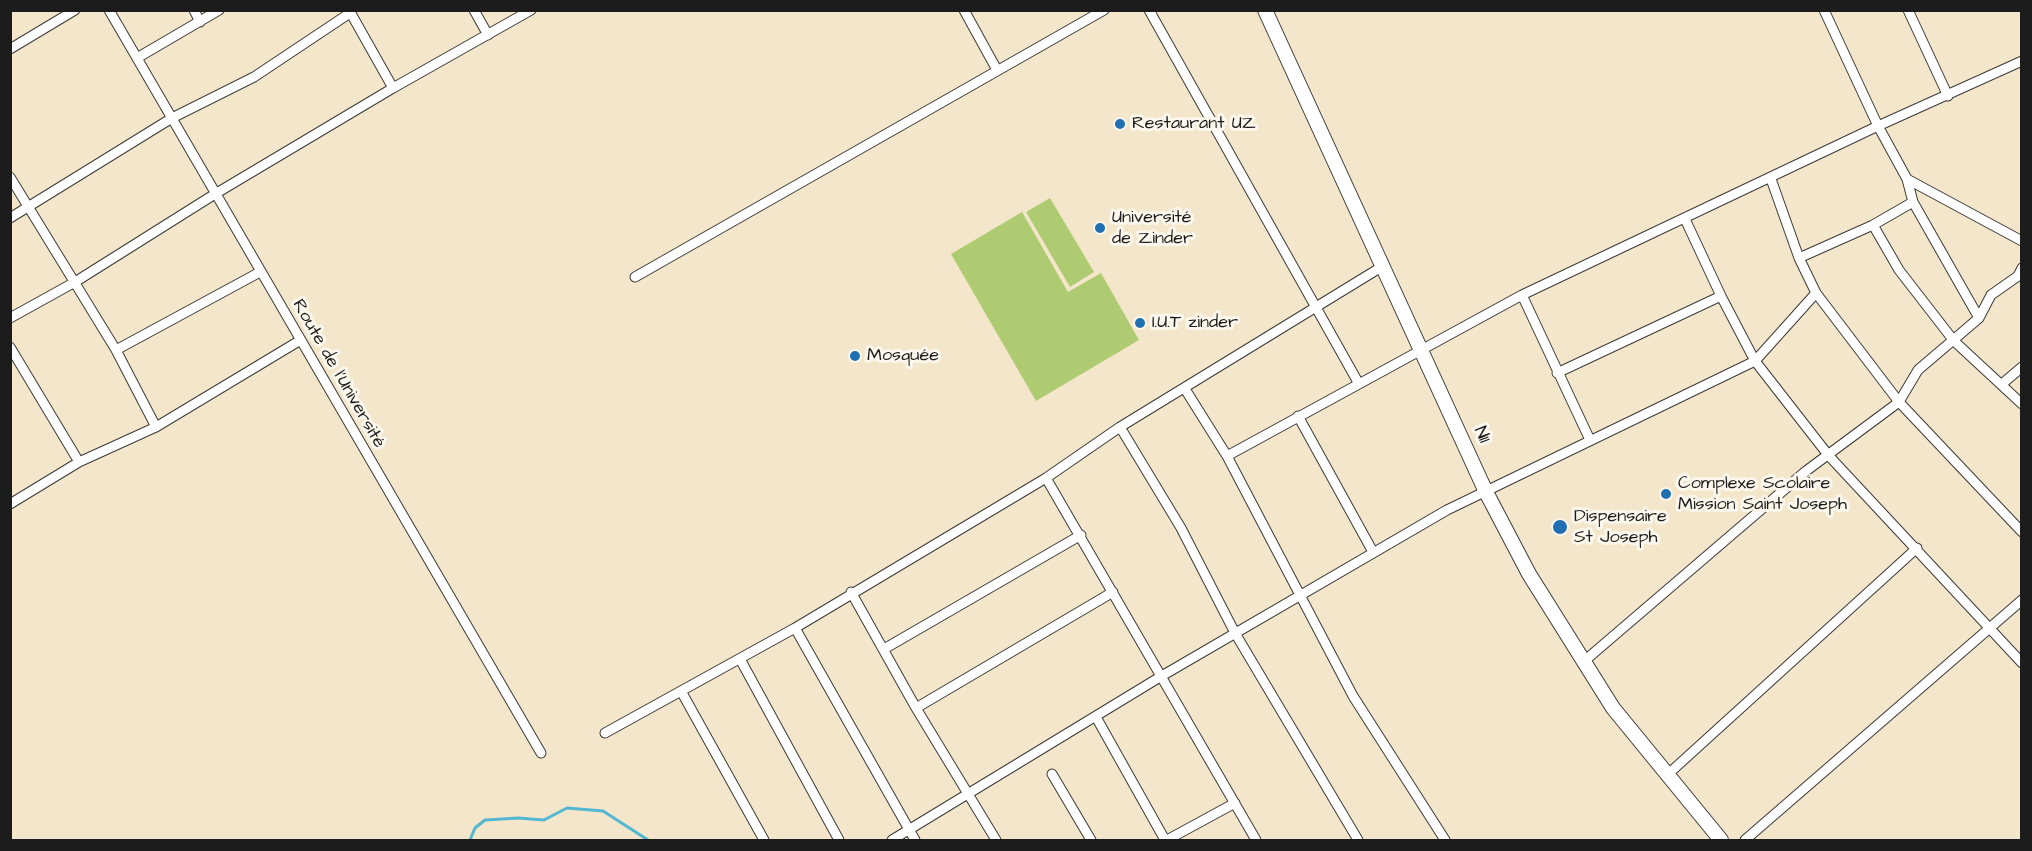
<!DOCTYPE html>
<html>
<head>
<meta charset="utf-8">
<style>
  body { margin:0 }
  #map { position:relative; width:2032px; height:851px; overflow:hidden; background:#f3e6cb; font-family:"Architects Daughter",sans-serif }
  canvas { display:block }
  .frame { position:absolute; inset:0; border:12px solid #1c1c1c; pointer-events:none }
</style>
</head>
<body>
<div id="map">
<canvas width="2032" height="851"></canvas>
<div class="frame"></div>
</div>
<script>
const context = document.querySelector('canvas').getContext('2d');
context.lineJoin = 'round';
function fillPath(path, color) { context.fillStyle = color; context.fill(path, 'evenodd'); }
const shape = rows => new Path2D(rows.map(r => 'M' + r).join(''));
function stroke(path, color, width, dash) { context.strokeStyle = color; context.lineWidth = width; context.lineCap = dash ? 'butt' : 'round'; context.setLineDash(dash || []); context.stroke(path); }
function label(font, color, halo, rows, align = 'center') {
  context.font = font + ' "Architects Daughter",sans-serif'; context.lineWidth = 6; context.setLineDash([]); context.textBaseline = 'middle'; context.strokeStyle = halo; context.fillStyle = color; for (const [text, x, y, turn = 0] of rows) {
    context.save(); context.translate(x, y); context.rotate((+turn || 0) * Math.PI / 180); context.textAlign = isNaN(turn) ? turn : align; if (halo) context.strokeText(text, 0, 0); context.fillText(text, 0, 0); context.restore();
  }
}
fillPath(shape([
  [1050,198,1094,272,1070,287,1026,212],
  [1022,212,1068,292,1101,273,1139,340,1036,401,951,254]
]), '#afcb72');
stroke(shape([
  [470,840,475,828,485,820,518,818,544,820,567,808,603,811,648,840]
]), '#54b7d2', 3);
const street = shape([
  [109,10,541,753],
  [194,10,200,22],
  [349,10,393,88],
  [474,10,488,35],
  [964,10,997,70],
  [1149,10,1359,384],
  [1824,10,1878,126,1907,179,1913,202,1979,318],
  [1908,10,1948,96],
  [10,49,75,10],
  [137,58,219,10],
  [10,177,116,350,156,427],
  [1907,179,2022,241],
  [10,218,172,118,254,77,350,13],
  [1685,219,1721,296],
  [1873,225,1899,270,1954,341,2022,404],
  [1799,258,1873,225,1913,202],
  [635,277,1104,10],
  [1816,293,1899,402,2022,532],
  [1522,295,1590,440],
  [10,318,75,282,215,194,393,88,531,10],
  [10,347,79,462],
  [116,350,260,272],
  [1557,373,1721,296,1755,361,1829,456,2022,663],
  [2002,384,2022,367],
  [1185,389,1227,456,1353,696,1445,840],
  [1298,416,1373,552],
  [1120,427,1181,528,1235,633,1358,840],
  [1227,456,1522,295,1878,126,2022,61],
  [1046,478,1256,840],
  [10,504,79,462,156,427,299,341],
  [851,592,916,708,996,840],
  [795,628,915,840],
  [884,649,1081,535],
  [740,659,839,840],
  [1582,663,1806,471,1899,402,1918,370,1979,318,1991,295,2018,276,2022,268],
  [681,691,764,840],
  [916,708,1113,592],
  [1096,717,1165,840],
  [605,733,795,628,1046,478,1120,427,1383,266],
  [1052,774,1091,840],
  [1666,776,1917,548],
  [892,840,1160,677,1447,510,1755,361,1816,293,1799,258,1771,179],
  [1167,840,1235,803],
  [1745,840,2022,600]
]);
const primary = shape([
  [1265,10,1486,492,1529,574,1613,708,1721,840]
]);
stroke(street, '#3c3a36', 11);
stroke(primary, '#3c3a36', 16);
stroke(street, '#fff', 9);
stroke(primary, '#fff', 14);
for (const [x, y, r, color] of [
  [1120,124,6,"#1f6fb2"],
  [1100,228,6,"#1f6fb2"],
  [1140,323,6,"#1f6fb2"],
  [855,356,6,"#1f6fb2"],
  [1666,494,6,"#1f6fb2"],
  [1560,527,8,"#1f6fb2"]
]) { const dot = new Path2D(); dot.arc(x, y, r, 0, 2 * Math.PI); context.fillStyle = color; context.fill(dot); stroke(dot, '#fbf7ec', 2); }
label('18px', '#1c1c1c', '#fbf7ec', [
  ["Restaurant UZ",1132,124],
  ["Université",1112,218],
  ["de Zinder",1112,239],
  ["I.U.T zinder",1152,323],
  ["Mosquée",867,356],
  ["Complexe Scolaire",1678,484],
  ["Mission Saint Joseph",1678,505],
  ["Dispensaire",1574,517],
  ["St Joseph",1574,538]
], 'left');
label('18px', '#1c1c1c', '#fbf7ec', [
  ["Route de l'Université",338,374,60],
  ["N11",1481,435,67]
]);
</script>
</body>
</html>
